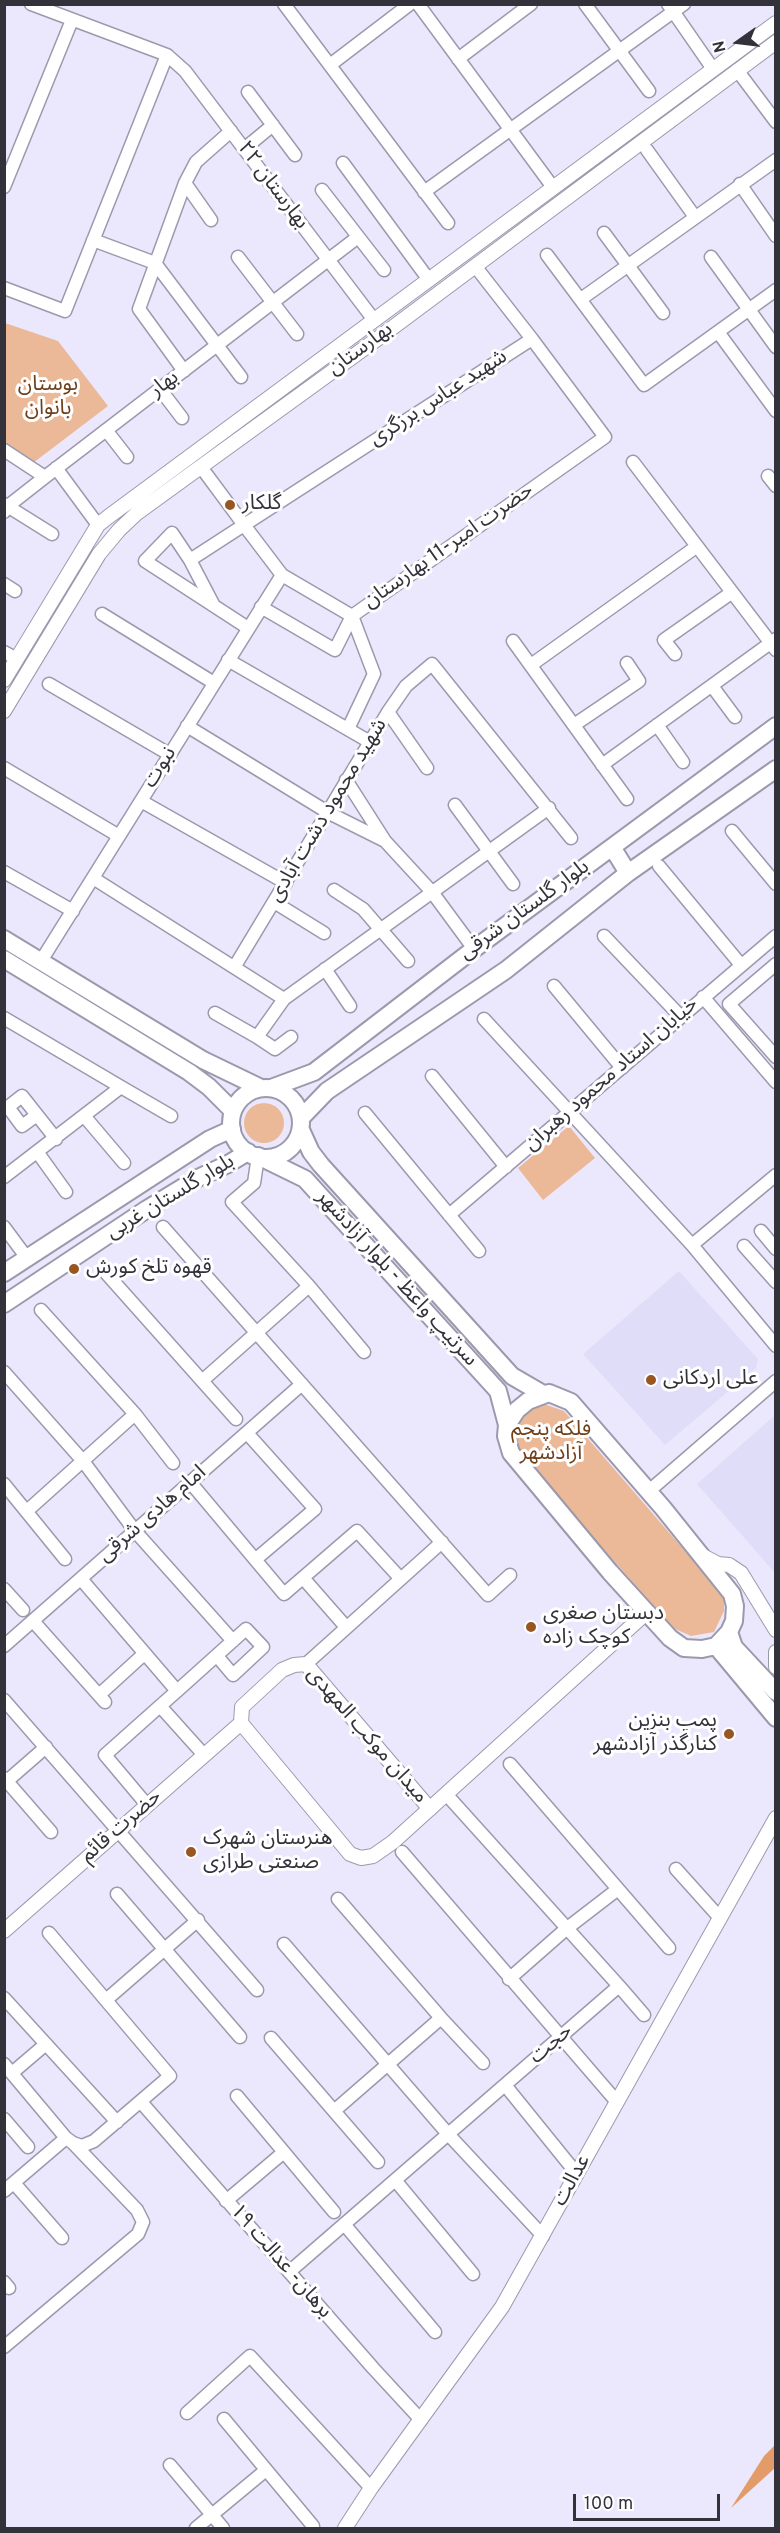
<!DOCTYPE html>
<html>
<head>
<meta charset="utf-8">
<style>
  body { margin:0 }
  #map { position:relative; width:780px; height:2533px; overflow:hidden; background:#ebe8fd; font-family:Overpass,sans-serif }
  canvas { display:block }
  .frame { position:absolute; inset:0; border:6px solid #33323a; pointer-events:none }
  .north { position:absolute; left:708px; top:12px; width:60px; height:60px; -webkit-text-stroke:4px #fff; paint-order:stroke; rotate:256deg; font-size:16px; font-weight:700; line-height:24px; text-align:center; color:#33323a }
  .north::after { content:''; display:block; margin:auto; width:21px; height:27px; background:#33323a; clip-path:polygon(50% 0,100% 100%,50% 72%,0 100%) }
  .scale { position:absolute; left:573px; top:2494px; width:147px; height:27px; box-sizing:border-box; border:3px solid #33323a; border-top:0; padding-left:8px; font-size:18px; line-height:21px; white-space:nowrap; color:#33323a; -webkit-text-stroke:4px #fff; paint-order:stroke }
</style>
</head>
<body>
<div id="map">
<canvas width="780" height="2533"></canvas>
<div class="frame"></div>
<div class="north">N</div>
<div class="scale">100 m</div>
</div>
<script>
const context = document.querySelector('canvas').getContext('2d');
context.lineJoin = 'round';
function fillPath(path, color) { context.fillStyle = color; context.fill(path, 'evenodd'); }
const shape = rows => new Path2D(rows.map(r => 'M' + r).join(''));
function stroke(path, color, width, dash) { context.strokeStyle = color; context.lineWidth = width; context.lineCap = dash ? 'butt' : 'round'; context.setLineDash(dash || []); context.stroke(path); }
function label(font, color, halo, rows, align = 'center') {
  context.font = font + ' Overpass,"Noto Sans Arabic",sans-serif'; context.lineWidth = 6; context.setLineDash([]); context.textBaseline = 'middle'; context.strokeStyle = halo; context.fillStyle = color; for (const [text, x, y, turn = 0] of rows) {
    context.save(); context.translate(x, y); context.rotate((+turn || 0) * Math.PI / 180); context.textAlign = isNaN(turn) ? turn : align; if (halo) context.strokeText(text, 0, 0); context.fillText(text, 0, 0); context.restore();
  }
}
fillPath(shape([
  [679,1271,758,1359,756,1368,665,1445,583,1354],
  [775,1415,775,1573,697,1484]
]), '#e0ddf9');
fillPath(shape([
  [5,323,58,341,108,406,33,463,5,446],
  '244 1123a20 20 0 1 1 40 0a20 20 0 1 1-40 0Z',
  [569,1126,595,1158,543,1200,518,1168],
  [544,1404,564,1411,724,1596,724,1611,714,1632,691,1636,673,1628,510,1443,511,1426,528,1411]
]), '#ebb997');
fillPath(shape([
  [775,2445,775,2468,731,2508,764,2456]
]), '#e39c69');
const minor = shape([
  [31,4,167,55,185,71,374,320],
  [284,4,448,223],
  [418,4,552,186],
  [585,4,649,91],
  [668,4,713,69],
  [458,59,531,4],
  [330,65,410,4],
  [737,70,776,122],
  [248,92,295,155],
  [244,149,273,125],
  [647,150,695,217],
  [343,163,429,280],
  [185,183,211,220],
  [740,184,776,236],
  [4,187,72,20],
  [322,190,384,270],
  [424,192,684,4],
  [604,233,663,313],
  [93,240,155,263,241,377],
  [547,255,644,385,776,290],
  [238,257,297,334],
  [711,257,776,347],
  [475,266,532,339],
  [4,288,65,311,167,55],
  [581,299,776,160],
  [718,332,776,411],
  [184,371,139,309,185,183,196,162,231,131],
  [160,389,182,418],
  [106,430,127,457],
  [4,450,45,477],
  [633,462,776,650],
  [56,468,98,525],
  [768,476,776,486],
  [4,504,52,534],
  [4,512,8,506,45,477,358,237],
  [190,560,244,525,532,339,605,437,352,616,282,575,244,525,201,467],
  [4,584,15,591],
  [213,604,190,560,172,533,145,561,248,628],
  [261,607,335,650,352,616],
  [102,614,214,683],
  [513,641,627,799],
  [4,652,17,659],
  [675,654,664,640,731,593],
  [228,660,370,742],
  [531,665,696,547],
  [49,684,169,754],
  [712,686,735,717],
  [388,712,427,768],
  [574,725,639,681,627,663],
  [657,725,683,762],
  [187,726,329,813,385,841],
  [348,729,374,674,352,616],
  [602,765,776,639],
  [4,768,119,836],
  [346,780,385,841,432,892,474,949],
  [141,801,286,883],
  [455,805,513,884],
  [732,831,776,884],
  [659,866,741,965],
  [4,872,73,911],
  [93,878,284,999],
  [334,890,363,909,408,961],
  [274,902,324,933],
  [604,936,681,1017],
  [41,961,282,575],
  [776,964,729,1004,776,1057],
  [235,966,388,712,406,686,432,664,571,838],
  [325,969,350,1006],
  [554,986,622,1068],
  [703,997,776,1082],
  [215,1013,257,1037,284,999,549,808],
  [4,1018,121,1087,4,1177],
  [484,1019,692,1245,776,1346],
  [257,1037,275,1049,291,1037],
  [432,1076,506,1167],
  [121,1087,171,1116],
  [365,1113,479,1251],
  [37,1115,22,1126,8,1107,22,1096,56,1139],
  [85,1117,124,1163],
  [38,1153,66,1192],
  [258,1156,254,1183,232,1202,309,1286,364,1352],
  [449,1215,776,936],
  [4,1227,27,1258],
  [163,1227,488,1595,510,1575],
  [761,1231,776,1249],
  [692,1245,776,1175],
  [744,1246,776,1282],
  [106,1273,236,1419],
  [41,1310,135,1414,173,1463],
  [4,1372,83,1461,135,1531,233,1641],
  [202,1381,309,1286],
  [247,1433,315,1509,256,1559],
  [190,1482,284,1594,357,1531,400,1578],
  [4,1484,65,1559],
  [649,1491,776,1381],
  [28,1510,135,1414],
  [81,1579,177,1691,160,1706,204,1755],
  [304,1579,346,1627],
  [4,1589,23,1610],
  [33,1621,105,1702],
  [4,1646,302,1384],
  [306,1664,442,1542],
  [177,1691,246,1629,263,1647,233,1675,217,1656],
  [99,1695,144,1654],
  [4,1700,257,1990],
  [510,1764,669,1948],
  [4,1778,51,1832],
  [7,1781,46,1747],
  [147,1805,105,1755,160,1706],
  [402,1852,617,2102],
  [676,1869,720,1918],
  [117,1894,240,2037],
  [338,1899,441,2018,483,2063],
  [284,1944,448,2134,543,2236],
  [509,1979,566,1929,618,1889],
  [619,1986,644,2015],
  [4,1998,117,2122],
  [106,2000,198,1920],
  [271,2038,378,2162],
  [4,2064,66,2138,73,2143,82,2146,94,2141,170,2076,49,1933],
  [12,2073,46,2044],
  [505,2085,577,2174],
  [237,2096,334,2212],
  [141,2102,373,2368,421,2420],
  [334,2111,441,2018],
  [4,2119,28,2147],
  [395,2180,473,2274],
  [14,2183,62,2238],
  [4,2191,66,2138],
  [226,2201,284,2152],
  [344,2224,435,2332],
  [289,2272,619,1986,446,1794],
  [4,2282,9,2288],
  [4,2347,138,2234,143,2222,137,2210,73,2143],
  [187,2413,250,2356,371,2488],
  [224,2419,313,2526],
  [170,2465,223,2528],
  [196,2528,266,2470]
]);
const tertiary = shape([
  [4,680,98,525,108,517,776,23],
  [4,711,99,554,119,530,137,513,384,334,776,42],
  [703,1556,718,1564,729,1565,741,1573,776,1630],
  [776,1652,776,1667],
  [430,1809,306,1664,294,1665,282,1670,242,1707,241,1723,350,1854,361,1858,373,1856,393,1842,646,1613],
  [4,1931,241,1723],
  [345,2528,371,2488,502,2307,776,1818]
]);
const secondary = shape([
  [612,847,628,873],
  [4,939,203,1060,261,1088],
  [4,959,189,1072,209,1087,233,1111],
  [271,1088,314,1072,474,949,776,726],
  '231 1123a35 35 0 1 1 70 0a35 35 0 1 1-70 0Z',
  [301,1118,327,1091,506,970,628,873,776,769],
  [301,1130,311,1152,321,1165,512,1376,543,1394],
  [258,1156,305,1179,498,1391,507,1425],
  [4,1273,210,1139,232,1129],
  [4,1304,147,1209,198,1178,228,1164,248,1152],
  [549,1393,571,1402,663,1508,732,1594,735,1606,734,1621,729,1632,716,1646,702,1649,684,1648,670,1638,610,1572,511,1453,506,1436,507,1425,517,1410,528,1401,549,1393],
  [729,1632,734,1647,776,1692],
  [716,1646,776,1718]
]);
stroke(minor, '#9b99ac', 15);
stroke(tertiary, '#9b99ac', 16);
stroke(secondary, '#9b99ac', 20);
stroke(minor, '#fff', 12);
stroke(tertiary, '#fff', 14);
stroke(secondary, '#fff', 16);
for (const [x, y, r, color] of [
  [230,505,6,"#975622"],
  [74,1269,6,"#975622"],
  [651,1380,6,"#975622"],
  [531,1627,6,"#975622"],
  [729,1734,6,"#975622"],
  [191,1852,6,"#975622"]
]) { const dot = new Path2D(); dot.arc(x, y, r, 0, 2 * Math.PI); context.fillStyle = color; context.fill(dot); stroke(dot, '#fff', 2); }
label('21px', '#33323a', '#fff', [
  ["بهارستان ۲۲",272,186,53],
  ["بهارستان",361,350,-36],
  ["بهار",165,385,-37],
  ["شهید عباس برزگری",439,399,-33],
  ["حضرت امیر-11 بهارستان",449,547,-35],
  ["نبوت",161,768,-58],
  ["شهید محمود دشت آبادی",329,811,-59],
  ["بلوار گلستان شرقی",525,911,-36],
  ["خیابان استاد محمود رهبران",612,1075,-41],
  ["بلوار گلستان غربی",171,1198,-31],
  ["سرتیپ واعظ - بلوار آزادشهر",396,1279,48],
  ["امام هادی شرقی",153,1515,-41],
  ["میدان موکب المهدی",366,1736,49],
  ["حضرت قائم",122,1827,-41],
  ["حجت",552,2045,-41],
  ["عدالت",573,2181,-61],
  ["برهان- عدالت ۱۹",280,2262,49]
]);
label('21px', '#6f3f1a', '#fff', [
  ["بوستان",48,386],
  ["بانوان",48,410],
  ["فلکه پنجم",551,1431],
  ["آزادشهر",551,1455]
]);
label('21px', '#33323a', '#fff', [
  ["گلکار",242,505],
  ["قهوه تلخ کورش",86,1269],
  ["علی اردکانی",663,1380],
  ["دبستان صغری",543,1615],
  ["کوچک زاده",543,1639],
  ["پمپ بنزین",717,1722,"right"],
  ["کنارگذر آزادشهر",717,1746,"right"],
  ["هنرستان شهرک",203,1840],
  ["صنعتی طرازی",203,1864]
], 'left');
</script>
</body>
</html>
